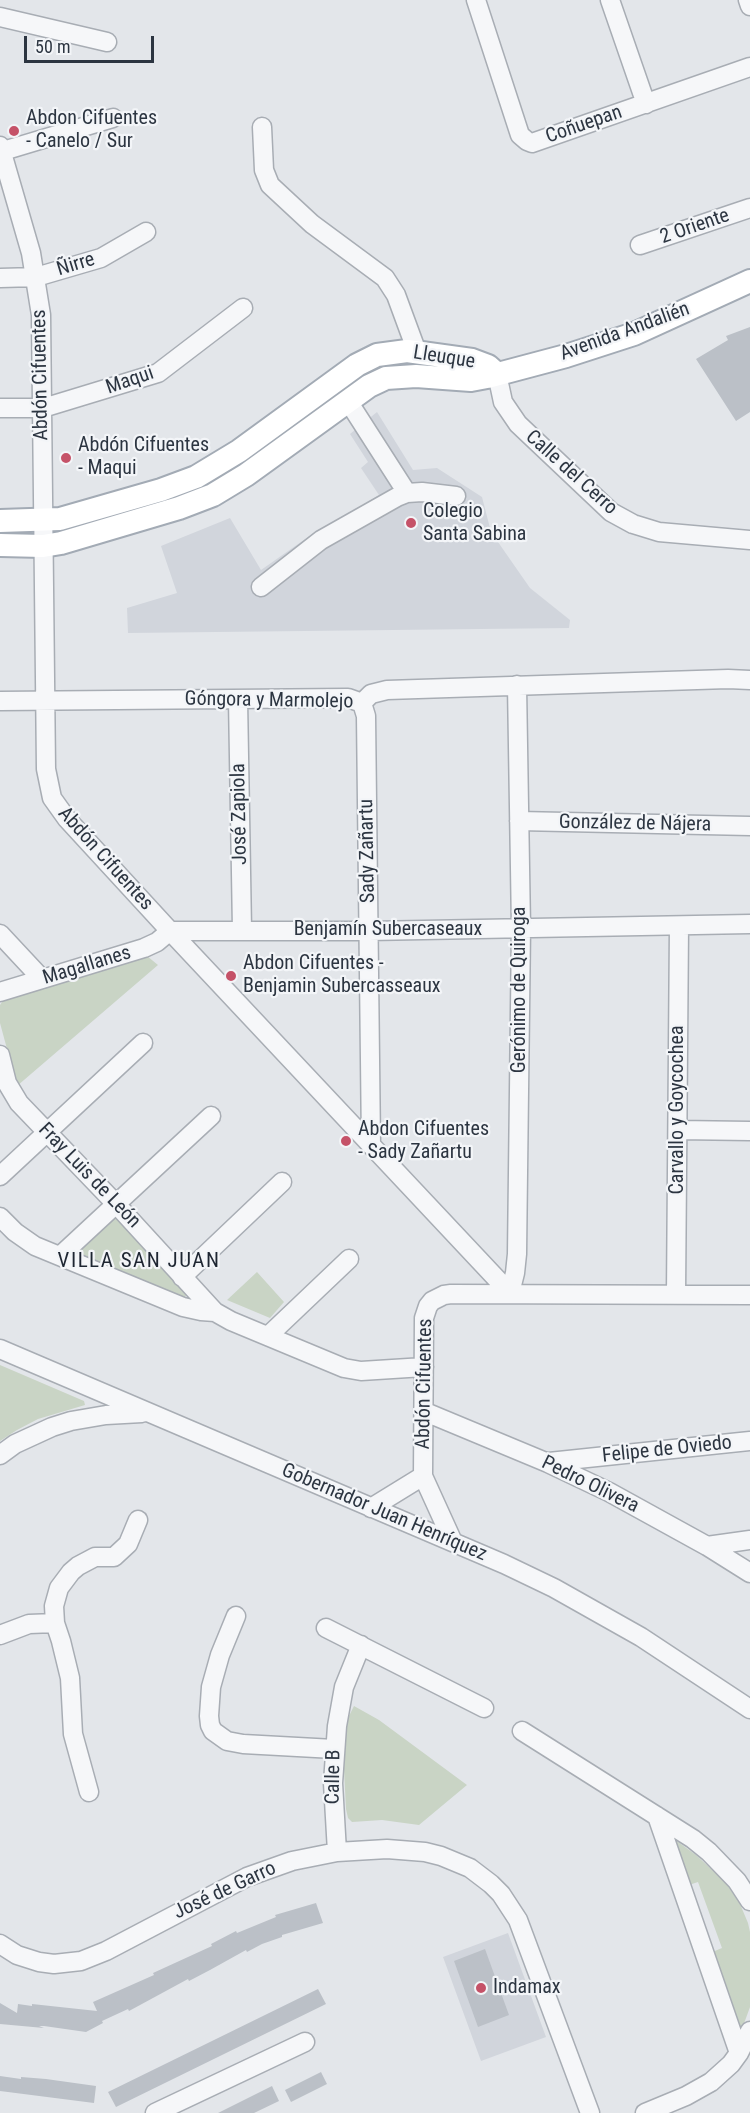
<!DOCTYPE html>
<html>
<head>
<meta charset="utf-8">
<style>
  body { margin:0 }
  #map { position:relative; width:750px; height:2113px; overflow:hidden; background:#e3e6ea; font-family:"Roboto Condensed",sans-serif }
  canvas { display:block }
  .scale { position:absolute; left:24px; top:36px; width:130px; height:27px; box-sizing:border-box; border:3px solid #2c3541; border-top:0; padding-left:8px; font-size:18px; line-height:21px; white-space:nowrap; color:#2c3541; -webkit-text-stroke:4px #f3f5f8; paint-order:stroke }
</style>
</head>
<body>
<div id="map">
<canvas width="750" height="2113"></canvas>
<div class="scale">50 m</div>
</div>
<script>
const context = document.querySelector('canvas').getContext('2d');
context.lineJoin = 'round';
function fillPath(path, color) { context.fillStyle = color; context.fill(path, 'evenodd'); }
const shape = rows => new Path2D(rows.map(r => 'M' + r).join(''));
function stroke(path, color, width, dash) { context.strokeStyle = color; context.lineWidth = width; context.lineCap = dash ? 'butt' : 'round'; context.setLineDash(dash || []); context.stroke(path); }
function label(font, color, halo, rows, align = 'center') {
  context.font = font + ' "Roboto Condensed",sans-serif'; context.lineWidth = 4.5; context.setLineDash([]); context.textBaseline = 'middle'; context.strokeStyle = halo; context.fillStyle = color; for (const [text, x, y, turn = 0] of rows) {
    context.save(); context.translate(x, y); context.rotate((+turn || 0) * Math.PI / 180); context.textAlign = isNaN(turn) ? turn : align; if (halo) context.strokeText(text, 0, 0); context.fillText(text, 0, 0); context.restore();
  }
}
fillPath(shape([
  [377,412,413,470,437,468,482,497,491,532,530,588,570,620,569,628,128,633,127,608,177,593,161,546,230,518,261,570,318,530,338,520,379,495,361,468,368,462,350,434],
  [508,1933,546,2037,481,2061,443,1957]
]), '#d1d5dc');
fillPath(shape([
  [147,956,158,965,17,1086,0,1023,0,1005,4,999],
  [116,1216,187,1295,183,1298,74,1253],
  [257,1272,284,1302,270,1318,227,1300],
  [0,1365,84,1401,85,1405,38,1419,17,1430,0,1441],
  [354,1706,379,1720,467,1785,419,1825,382,1820,352,1822,348,1818,346,1809,342,1730],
  [674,1841,678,1842,696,1855,726,1883,740,1904,748,1923,750,1932,750,2007,742,2029,740,2029,710,1953,722,1948,698,1882,686,1886]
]), '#c9d4c5');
fillPath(shape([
  [750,327,750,412,736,421,696,359,728,340,726,336],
  [316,1903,323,1923,282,1935,282,1937,262,1944,247,1952,246,1950,210,1970,189,1981,188,1979,129,2011,128,2009,102,2021,103,2023,86,2032,44,2026,39,2026,44,2028,0,2024,0,2003,17,2013,18,2004,32,2006,32,2004,97,2011,93,2002,154,1975,153,1973,212,1946,211,1944,236,1931,237,1933,276,1917,275,1915],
  [485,1949,509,2015,478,2027,454,1961],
  [318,1989,326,2004,116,2107,108,2092],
  [321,2072,327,2084,291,2102,285,2090],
  [0,2076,21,2079,21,2077,46,2079,96,2086,94,2103,0,2091],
  [272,2086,279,2101,254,2113,218,2113]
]), '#bbc0c7');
const minor = shape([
  [476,0,520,135,527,141,532,143,750,67],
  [610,0,646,104],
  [748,0,750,6],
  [0,17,107,42],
  [262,127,264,170,270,185,312,224,385,278,396,295,417,352],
  [0,146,31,253,41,315,46,769,52,798,67,819,170,931,510,1293],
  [0,152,113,118],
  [640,245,750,208],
  [0,278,36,277,101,258,146,232],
  [497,374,503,402,518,424,611,512,633,524,659,532,750,540],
  [348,401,407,493],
  [0,408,43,408,158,373,243,308],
  [261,587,321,540,397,497,407,493,422,492,456,496],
  [238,699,242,930],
  [0,701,348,698,362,703],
  [362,703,366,716,371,1145],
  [362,703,371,694,387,690,728,679,750,680],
  [519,821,750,826],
  [170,931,369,931,750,924],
  [0,934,42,979],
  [0,992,144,948,157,942,170,931],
  [0,1055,7,1083,19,1103,116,1204,215,1312,231,1321,344,1368,361,1371,424,1367],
  [678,1130,750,1131],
  [0,1176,143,1043],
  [0,1217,15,1232,35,1246,183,1307,201,1311,215,1312],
  [60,1256,211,1116],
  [182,1277,282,1182],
  [510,1293,515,1273,517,1254,521,928,517,685],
  [676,1294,679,926],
  [268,1336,349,1259],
  [0,1349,504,1564,554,1588,641,1637,750,1709],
  [423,1411,548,1463,609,1492,707,1546,750,1573],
  [0,1455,15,1444,52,1427,71,1421,106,1415,142,1413],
  [549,1462,750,1441],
  [371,1508,423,1476],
  [453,1542,423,1476,424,1318,428,1306,432,1301,444,1295,451,1294,750,1295],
  [707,1546,750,1540],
  [236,1616,220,1655,211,1687,209,1716,210,1725,213,1731,227,1741,243,1744,334,1749],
  [326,1628,484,1708],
  [0,1635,29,1624,55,1623],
  [522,1731,693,1839,709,1852,737,1881,750,1901],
  [89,1792,73,1734,70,1678,61,1641,55,1623,54,1606,59,1588,71,1572,78,1566,95,1557,114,1557,128,1544,138,1520],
  [657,1816,739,2053],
  [337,1852,333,1783,337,1726,344,1687,361,1645],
  [0,1944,17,1955,39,1962,54,1964,81,1961,106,1951,247,1877,292,1861,337,1852,387,1849,425,1852,441,1856,470,1868,491,1884,501,1894,518,1920,590,2113],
  [155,2113,305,2042],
  [645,2113,686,2096,711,2082,731,2064,739,2053,750,2031]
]);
const major = shape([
  [0,521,60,519,161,490,196,477,239,451,357,365,377,355,407,351,472,360,488,366,497,374],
  [0,545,43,546,61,543,179,508,213,495,246,475,369,386,386,378,416,376,471,380,487,377,566,356,634,334,750,281]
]);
stroke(minor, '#a8adb4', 21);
stroke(major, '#a3abb5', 26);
stroke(minor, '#f6f7f9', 18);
stroke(major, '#fff', 22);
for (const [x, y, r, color] of [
  [14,131,6,"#c55268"],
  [66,458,6,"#c55268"],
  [411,523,6,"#c55268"],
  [231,976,6,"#c55268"],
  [346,1141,6,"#c55268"],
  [481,1988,6,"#c55268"]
]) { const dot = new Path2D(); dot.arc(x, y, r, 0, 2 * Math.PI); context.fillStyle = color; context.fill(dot); stroke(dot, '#f3f5f8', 2); }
label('20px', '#2c3541', '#f3f5f8', [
  ["Abdon Cifuentes",26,119],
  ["- Canelo / Sur",26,142],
  ["Abdón Cifuentes",78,446],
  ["- Maqui",78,469],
  ["Colegio",423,512],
  ["Santa Sabina",423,535],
  ["Abdon Cifuentes -",243,964],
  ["Benjamin Subercasseaux",243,987],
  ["Abdon Cifuentes",358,1130],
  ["- Sady Zañartu",358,1153],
  ["Indamax",493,1988]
], 'left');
label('20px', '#2c3541', '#f3f5f8', [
  ["Coñuepan",584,125,-19],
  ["2 Oriente",695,227,-19],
  ["Ñirre",76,265,-17],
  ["Avenida Andalién",625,332,-20],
  ["Lleuque",444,358,9],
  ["Abdón Cifuentes",41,375,-91],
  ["Maqui",130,381,-19],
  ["Calle del Cerro",571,473,42],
  ["Góngora y Marmolejo",269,701,1],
  ["José Zapiola",240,814,-91],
  ["González de Nájera",635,824,1],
  ["Sady Zañartu",368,851,-91],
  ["Abdón Cifuentes",105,859,48],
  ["Benjamín Subercaseaux",388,930],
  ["Magallanes",87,966,-17],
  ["Gerónimo de Quiroga",520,990,-90],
  ["Carvallo y Goycochea",678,1110,-90],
  ["Fray Luis de León",89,1176,46],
  ["Abdón Cifuentes",425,1384,-89],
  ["Felipe de Oviedo",667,1450,-6],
  ["Pedro Olivera",590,1485,26],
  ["Gobernador Juan Henríquez",384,1513,23],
  ["Calle B",334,1777,-89],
  ["José de Garro",225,1891,-25]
]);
context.letterSpacing = '1.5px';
label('21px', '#1e2632', '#f3f5f8', [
  ["VILLA SAN JUAN",139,1262]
]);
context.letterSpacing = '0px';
</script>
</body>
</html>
